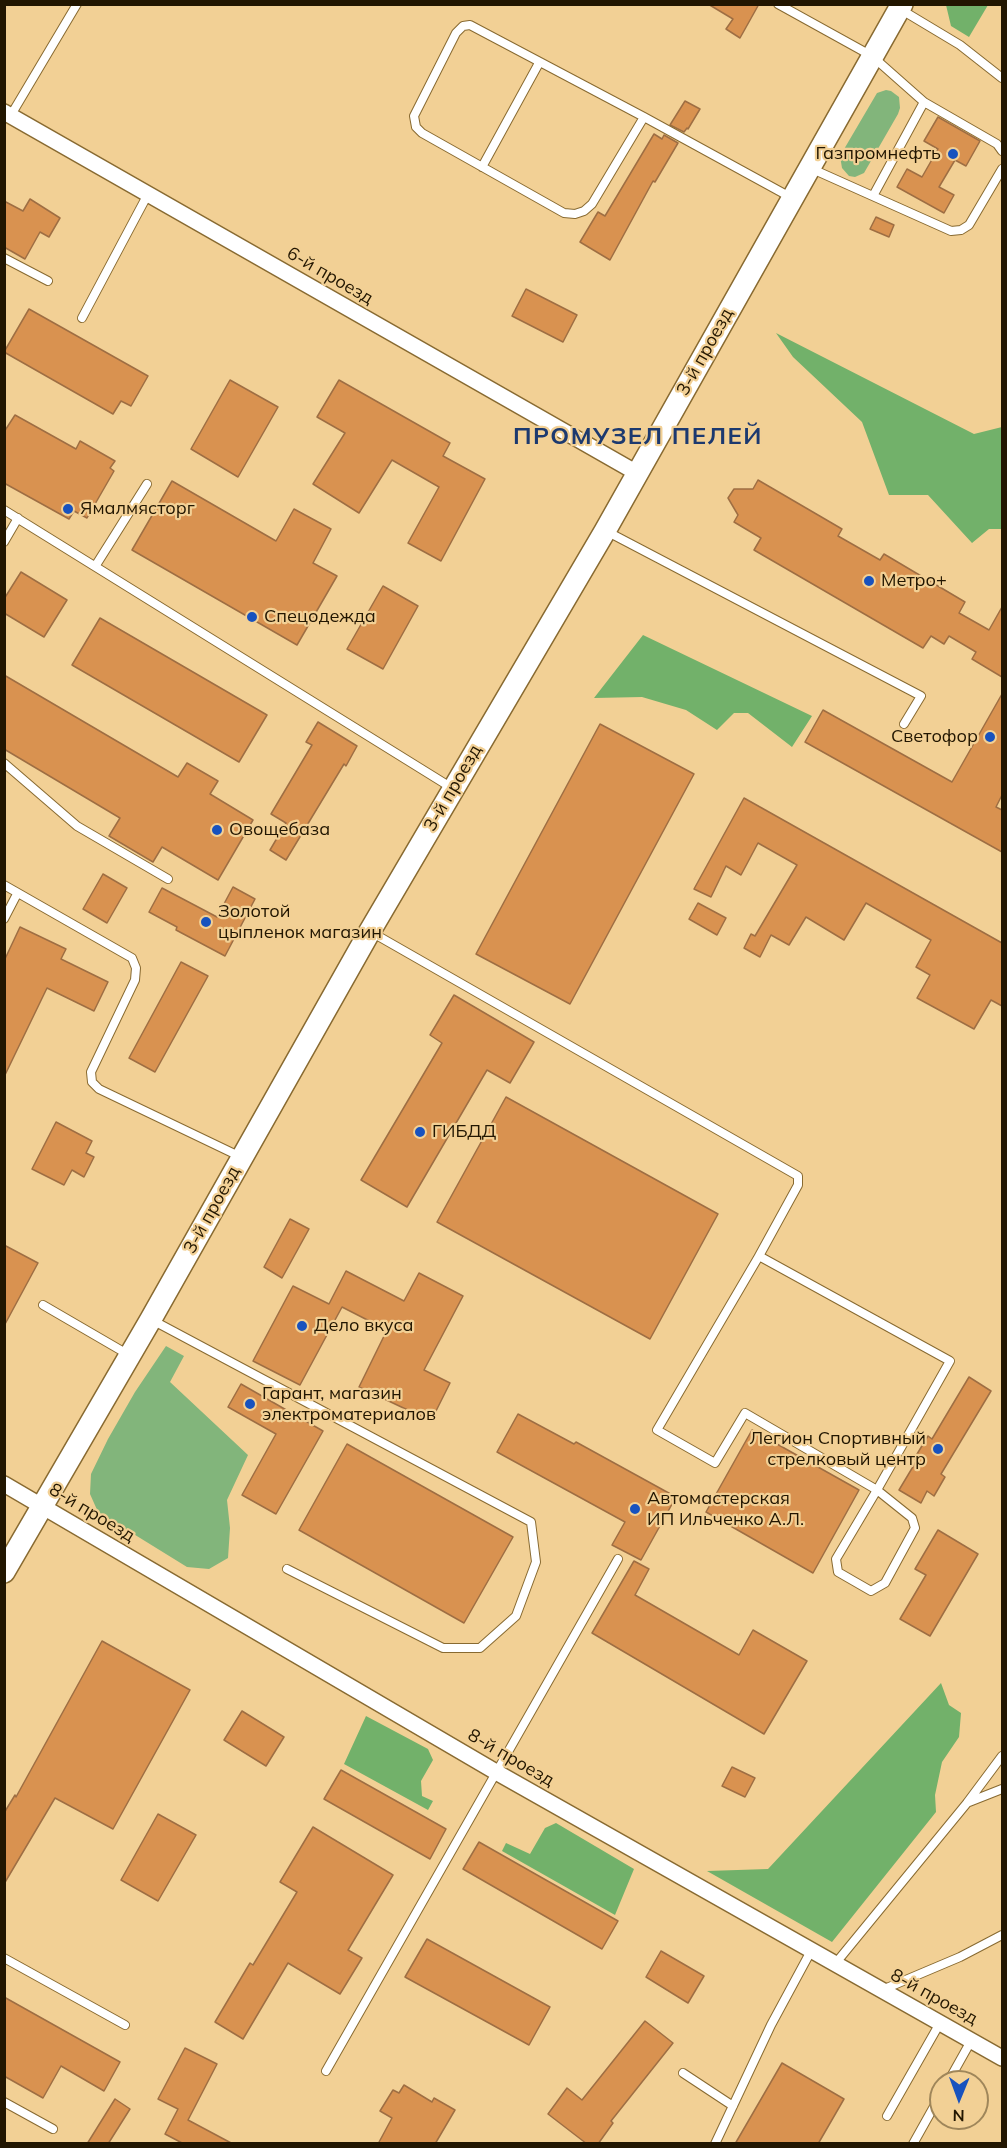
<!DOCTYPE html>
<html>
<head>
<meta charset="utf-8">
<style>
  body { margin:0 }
  #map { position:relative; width:1007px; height:2148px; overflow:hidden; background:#f2d095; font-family:Mulish,sans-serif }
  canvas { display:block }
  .frame { position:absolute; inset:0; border:6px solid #221601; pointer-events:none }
  .north { position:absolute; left:929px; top:2070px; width:60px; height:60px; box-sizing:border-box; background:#f2d095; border:2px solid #9f865a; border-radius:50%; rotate:181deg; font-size:16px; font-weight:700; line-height:24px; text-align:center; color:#221601 }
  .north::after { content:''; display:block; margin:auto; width:21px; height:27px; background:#1852be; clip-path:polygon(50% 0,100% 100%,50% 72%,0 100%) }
</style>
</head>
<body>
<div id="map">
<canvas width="1007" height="2148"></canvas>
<div class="frame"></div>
<div class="north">N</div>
</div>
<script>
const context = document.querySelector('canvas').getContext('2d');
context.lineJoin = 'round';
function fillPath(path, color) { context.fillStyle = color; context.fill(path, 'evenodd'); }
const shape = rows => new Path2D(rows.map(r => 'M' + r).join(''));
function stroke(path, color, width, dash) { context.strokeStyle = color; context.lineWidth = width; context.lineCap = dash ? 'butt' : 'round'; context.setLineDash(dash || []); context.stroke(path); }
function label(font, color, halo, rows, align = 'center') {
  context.font = font + ' Mulish,sans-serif'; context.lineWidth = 4.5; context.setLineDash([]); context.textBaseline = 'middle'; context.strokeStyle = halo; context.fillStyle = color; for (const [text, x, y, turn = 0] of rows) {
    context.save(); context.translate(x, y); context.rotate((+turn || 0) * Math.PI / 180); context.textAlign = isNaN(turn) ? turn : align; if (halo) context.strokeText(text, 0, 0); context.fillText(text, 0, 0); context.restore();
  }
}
fillPath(shape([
  [886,90,891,91,899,97,900,108,898,114,864,173,855,177,849,176,842,168,840,156,877,93],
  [166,1346,184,1356,170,1382,248,1455,227,1500,230,1528,228,1558,209,1569,187,1567,98,1512,90,1494,91,1474,108,1439,135,1392]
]), '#82b57b');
fillPath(shape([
  [946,5,946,4,988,5,969,37,951,26],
  [776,333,974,434,1002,427,1002,529,989,529,972,543,928,495,889,495,862,422,793,357],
  [643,635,812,716,792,747,748,713,734,713,717,730,686,710,642,697,594,698],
  [941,1683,949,1705,961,1713,959,1737,942,1762,935,1795,936,1812,832,1942,707,1871,768,1869],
  [366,1716,428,1749,433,1760,421,1781,422,1796,433,1801,428,1810,344,1764],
  [556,1823,634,1869,615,1915,502,1851,506,1843,530,1854,545,1828]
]), '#72b16a');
const building = shape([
  [708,4,759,4,740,38,726,29,733,19,708,4],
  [685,101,700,109,688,129,687,128,684,132,670,125,685,101],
  [938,117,980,141,966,166,955,160,939,187,954,195,944,213,897,187,907,169,922,177,938,149,924,141,938,117],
  [654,134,662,139,664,135,678,143,655,182,653,181,610,260,580,242,598,212,605,216,654,134],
  [30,199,60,218,49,237,40,232,25,259,4,247,4,201,23,211,30,199],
  [876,217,894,225,889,237,870,229,876,217],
  [526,289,577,315,563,342,512,316,526,289],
  [29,309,148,376,131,406,121,401,113,414,4,352,29,309],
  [230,380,278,407,238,477,191,449,230,380],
  [339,380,450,443,443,456,485,479,441,561,408,543,439,487,392,460,359,513,313,484,345,433,317,417,339,380],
  [15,415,76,449,80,441,115,461,110,468,114,471,87,518,74,511,69,519,4,483,4,432,15,415],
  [758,480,842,529,838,536,880,560,884,554,965,602,959,613,989,630,1002,607,1002,677,972,659,976,652,949,636,944,644,931,636,923,648,754,550,761,538,734,522,738,515,728,498,734,489,753,489,758,480],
  [172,481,276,541,294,509,331,529,313,563,337,576,297,645,132,550,172,481],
  [21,572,67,600,44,637,4,613,4,599,21,572],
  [383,586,418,606,383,669,347,649,383,586],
  [100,618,267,715,239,762,72,665,100,618],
  [4,675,178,777,187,763,218,781,210,794,253,820,218,880,162,847,153,862,109,836,120,818,4,749,4,675],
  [1002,694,1002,795,996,807,1002,810,1002,852,805,742,823,710,952,782,1002,694],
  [318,722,357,746,346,766,344,764,286,860,270,850,286,823,271,814,312,745,306,742,318,722],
  [600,724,694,774,570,1004,476,954,600,724],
  [744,798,1002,943,1002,1006,991,1000,974,1029,917,998,930,975,916,967,931,940,866,903,844,940,806,917,789,945,771,935,760,957,744,948,751,934,755,936,797,865,758,843,741,875,726,866,711,897,694,889,744,798],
  [103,874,127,888,107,923,83,909,103,874],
  [233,887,255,899,225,956,176,930,177,927,149,912,162,888,217,917,233,887],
  [698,903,726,918,717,935,689,919,698,903],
  [20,927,66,949,61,959,108,982,94,1011,47,988,4,1077,4,961,20,927],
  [181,962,208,976,155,1072,129,1058,181,962],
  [454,995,534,1042,510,1083,487,1070,407,1207,361,1180,442,1043,430,1035,454,995],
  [506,1097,718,1214,650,1339,437,1222,506,1097],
  [56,1122,92,1141,86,1153,94,1157,84,1177,72,1170,64,1185,32,1169,56,1122],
  [290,1219,309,1229,282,1278,264,1267,290,1219],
  [4,1245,38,1263,4,1326,4,1245],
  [346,1271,404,1301,419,1273,463,1296,424,1370,450,1383,431,1421,359,1387,387,1330,342,1307,300,1385,253,1361,293,1286,329,1304,346,1271],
  [969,1377,991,1391,941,1474,945,1477,934,1496,927,1491,921,1503,899,1490,917,1460,914,1459,928,1436,932,1439,969,1377],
  [241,1384,323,1431,276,1514,242,1495,276,1434,228,1407,241,1384],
  [518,1414,574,1444,576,1442,676,1497,641,1560,612,1545,625,1522,497,1452,518,1414],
  [752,1430,859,1490,813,1573,706,1512,752,1430],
  [347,1444,513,1537,464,1623,299,1530,347,1444],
  [938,1530,978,1554,930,1636,900,1619,926,1575,915,1569,938,1530],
  [634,1561,649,1569,635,1595,739,1655,753,1630,807,1661,764,1734,592,1633,634,1561],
  [102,1641,190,1690,113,1829,55,1798,4,1884,4,1813,15,1795,16,1797,102,1641],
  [242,1711,284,1737,266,1766,224,1740,242,1711],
  [732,1767,755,1778,745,1797,722,1786,732,1767],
  [341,1770,446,1829,430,1859,324,1799,341,1770],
  [158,1814,196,1835,158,1901,121,1880,158,1814],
  [313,1827,393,1875,348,1950,362,1958,340,1994,288,1963,243,2039,215,2022,250,1963,253,1965,297,1892,280,1882,313,1827],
  [479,1842,618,1921,602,1949,463,1869,479,1842],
  [427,1939,550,2007,529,2045,405,1977,427,1939],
  [661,1951,704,1976,688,2003,646,1977,661,1951],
  [4,1997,120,2062,104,2091,61,2066,43,2098,4,2076,4,1997],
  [645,2021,673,2043,611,2121,613,2123,598,2144,587,2144,548,2114,567,2088,582,2100,645,2021],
  [185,2048,217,2064,188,2120,233,2144,184,2144,165,2134,178,2109,158,2099,185,2048],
  [782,2063,844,2099,818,2144,735,2144,782,2063],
  [404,2085,432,2102,434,2098,455,2110,435,2144,378,2144,392,2118,380,2111,393,2090,399,2093,404,2085],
  [115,2099,130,2109,108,2144,87,2144,115,2099]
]);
fillPath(building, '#d99250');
stroke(building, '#9e6e43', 1.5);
const lane = shape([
  [778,4,872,56,924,102,997,144,1002,151],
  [900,9,960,45,1002,78],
  [11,115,77,4],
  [644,117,592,204,584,211,575,214,564,213,422,133,416,127,414,116,456,33,463,26,470,25,644,117,792,198],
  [482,167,539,63],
  [810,168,951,231,961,230,969,225,1002,169],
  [873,196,924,102],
  [4,258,48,281],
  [82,318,148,194],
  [4,510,452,788],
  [606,531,921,696,904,724],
  [4,542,18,518],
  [96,565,147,484],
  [4,763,77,826,168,879],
  [4,885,132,958,136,968,135,980,91,1072,92,1082,99,1089,241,1157],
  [4,919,17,894],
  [371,932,798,1176,798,1185,759,1256,657,1430,715,1463,745,1413,877,1490,912,1518,915,1528,885,1583,871,1591,838,1572,836,1559,877,1490,950,1361,759,1256],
  [43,1305,129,1355],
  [152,1320,531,1522,536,1562,516,1616,480,1648,443,1648,287,1569],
  [969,1802,1002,1789],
  [4,1958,125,2025],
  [835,1964,967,1803,1002,1756],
  [882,1990,960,1957,1002,1935],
  [326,2071,618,1559],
  [683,2073,733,2106],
  [948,2082,971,2041],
  [4,2102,53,2129],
  [887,2116,940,2023],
  [715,2144,771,2025,811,1951],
  [913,2144,941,2094]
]);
const street = shape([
  [4,112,637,473],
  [4,1484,496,1772,1002,2058]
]);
const secondary = shape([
  [4,1572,151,1319,370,931,605,531,902,4]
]);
stroke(lane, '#886a31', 10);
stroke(street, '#886a31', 18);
stroke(secondary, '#886a31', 24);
stroke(lane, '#fff', 8);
stroke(street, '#fff', 15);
stroke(secondary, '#fff', 21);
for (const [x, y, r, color] of [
  [953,154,6,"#1852be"],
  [68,509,6,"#1852be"],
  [869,581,6,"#1852be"],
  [252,617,6,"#1852be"],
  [990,737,6,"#1852be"],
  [217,830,6,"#1852be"],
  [206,922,6,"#1852be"],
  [420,1132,6,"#1852be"],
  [302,1326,6,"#1852be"],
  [250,1404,6,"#1852be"],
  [938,1449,6,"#1852be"],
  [635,1509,6,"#1852be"]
]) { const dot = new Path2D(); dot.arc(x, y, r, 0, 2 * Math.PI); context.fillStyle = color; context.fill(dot); stroke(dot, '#f2d095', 2); }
label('18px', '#221601', '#f2d095', [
  ["Газпромнефть",941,154,"right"],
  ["Ямалмясторг",80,509],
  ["Метро+",881,581],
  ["Спецодежда",264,617],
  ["Светофор",978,737,"right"],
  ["Овощебаза",229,830],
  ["Золотой",218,912],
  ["цыпленок магазин",218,933],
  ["ГИБДД",432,1132],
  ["Дело вкуса",314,1326],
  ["Гарант, магазин",262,1394],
  ["электроматериалов",262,1415],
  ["Легион Спортивный",926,1439,"right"],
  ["стрелковый центр",926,1460,"right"],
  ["Автомастерская",647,1499],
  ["ИП Ильченко А.Л.",647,1520]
], 'left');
label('18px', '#221601', '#f2d095', [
  ["6-й проезд",330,276,30],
  ["3-й проезд",705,352,-61],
  ["3-й проезд",453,788,-60],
  ["3-й проезд",212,1210,-61],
  ["8-й проезд",92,1513,31],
  ["8-й проезд",511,1758,30],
  ["8-й проезд",934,1997,29]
]);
context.letterSpacing = '1.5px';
label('bold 24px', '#1c396f', '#f2d095', [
  ["ПРОМУЗЕЛ ПЕЛЕЙ",638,437]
]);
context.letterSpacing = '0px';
</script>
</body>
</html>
